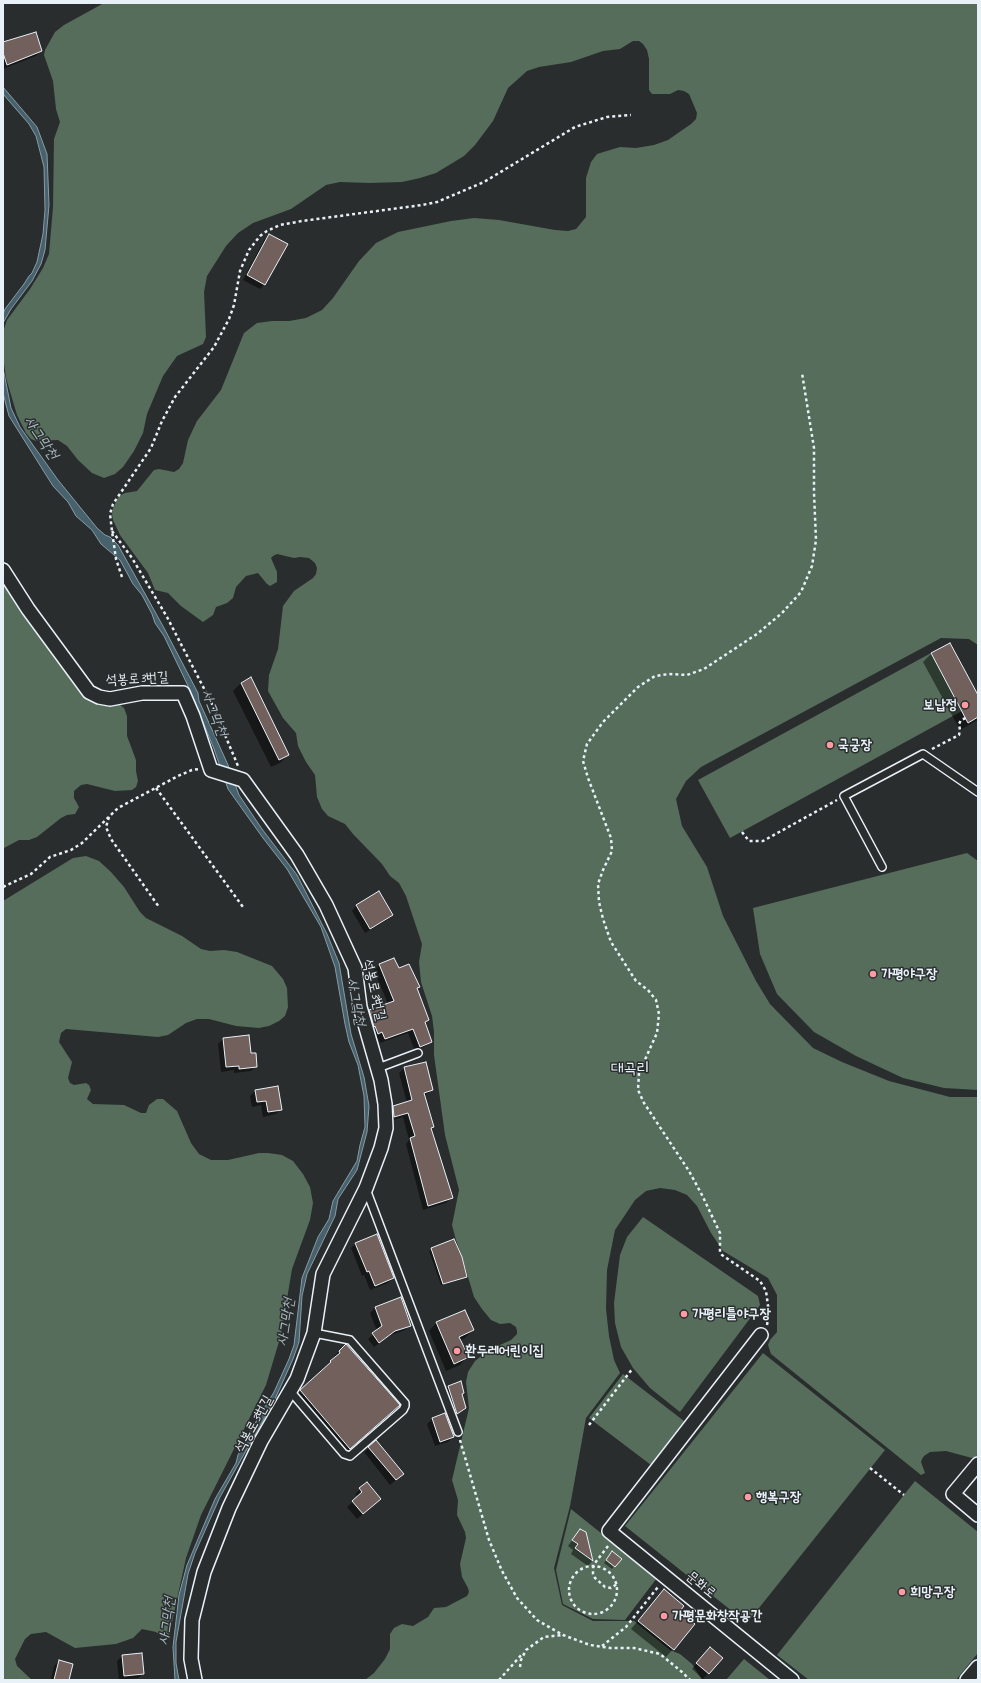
<!DOCTYPE html>
<html>
<head>
<meta charset="utf-8">
<style>
  body { margin:0 }
  #map { position:relative; width:981px; height:1683px; overflow:hidden; background:#2a2d2e; font-family:Caveat,sans-serif }
  canvas { display:block }
  .frame { position:absolute; inset:0; border:4px solid #e8f1f8; pointer-events:none }
</style>
</head>
<body>
<div id="map">
<canvas width="981" height="1683"></canvas>
<div class="frame"></div>
</div>
<script>
const context = document.querySelector('canvas').getContext('2d');
context.lineJoin = 'round';
function fillPath(path, color) { context.fillStyle = color; context.fill(path, 'evenodd'); }
const shape = rows => new Path2D(rows.map(r => 'M' + r).join(''));
function stroke(path, color, width, dash) { context.strokeStyle = color; context.lineWidth = width; context.lineCap = dash ? 'butt' : 'round'; context.setLineDash(dash || []); context.stroke(path); }
function label(font, color, halo, rows, align = 'center') {
  context.font = font + ' Caveat,"Poor Story",sans-serif'; context.lineWidth = 3; context.setLineDash([]); context.textBaseline = 'middle'; context.strokeStyle = halo; context.fillStyle = color; for (const [text, x, y, turn = 0] of rows) {
    context.save(); context.translate(x, y); context.rotate((+turn || 0) * Math.PI / 180); context.textAlign = isNaN(turn) ? turn : align; if (halo) context.strokeText(text, 0, 0); context.fillText(text, 0, 0); context.restore();
  }
}
fillPath(shape([
  [104,3,978,3,978,645,969,639,941,638,701,767,686,781,676,799,682,826,707,867,723,916,756,981,770,1004,813,1048,842,1062,889,1081,950,1097,978,1097,978,1455,972,1458,946,1451,930,1452,924,1456,922,1459,921,1462,925,1473,921,1475,771,1354,768,1345,770,1340,777,1332,777,1295,768,1278,723,1251,711,1233,697,1206,687,1195,675,1190,660,1188,646,1191,635,1200,615,1230,607,1270,606,1309,609,1336,614,1360,620,1373,586,1418,570,1506,554,1568,562,1605,593,1621,634,1621,670,1650,680,1654,692,1664,702,1680,365,1680,374,1673,385,1659,390,1649,390,1634,394,1628,402,1624,413,1626,428,1617,434,1608,446,1607,467,1596,469,1592,468,1588,462,1577,460,1564,466,1538,465,1532,457,1515,458,1500,452,1480,469,1408,466,1382,468,1372,475,1361,489,1350,511,1340,517,1334,517,1331,516,1327,510,1323,500,1324,491,1320,482,1309,474,1297,463,1260,456,1240,452,1225,459,1190,445,1135,434,1055,434,1032,432,1016,421,982,419,962,422,944,406,896,399,883,390,876,382,864,353,834,345,824,328,816,322,809,317,797,315,775,306,762,298,746,296,733,283,718,268,691,269,675,278,649,283,606,294,591,313,578,316,574,317,568,315,563,309,558,300,557,294,558,277,554,273,556,271,558,277,572,277,582,270,586,267,584,258,573,246,576,236,587,233,598,227,603,216,607,213,615,203,622,181,606,168,593,155,590,148,573,120,535,113,520,112,514,113,508,119,496,125,493,137,491,154,470,159,469,174,472,179,469,183,463,188,440,197,421,221,390,244,333,257,323,272,321,289,321,306,318,322,310,333,298,359,261,376,243,398,232,451,221,474,218,499,220,555,230,568,231,576,229,586,217,586,178,591,162,597,154,620,147,636,148,654,145,668,140,691,124,696,119,697,113,689,94,684,91,678,90,670,94,652,94,649,90,649,59,647,50,643,44,639,41,633,41,620,49,603,51,571,62,539,67,527,71,508,88,493,121,475,145,464,156,436,173,420,178,402,182,370,183,340,182,326,185,291,209,253,223,238,233,226,246,207,276,204,292,206,337,203,344,177,356,163,376,147,414,143,433,134,451,123,467,115,474,104,478,92,473,78,460,67,446,58,440,36,441,31,439,26,433,17,415,6,378,3,356,3,332,7,320,30,289,43,268,49,254,53,207,54,139,60,122,56,109,53,81,44,55,45,50,55,32,64,25],
  [3,578,86,697,97,703,109,705,119,704,124,708,127,716,127,736,136,760,136,771,138,781,136,787,132,790,115,791,87,784,81,785,74,791,74,798,79,807,75,814,67,815,61,818,37,837,29,840,19,840,4,848],
  [931,653,962,711,730,838,698,780],
  [967,853,978,861,978,1090,944,1088,903,1078,856,1056,814,1032,777,994,760,954,753,908],
  [86,856,99,861,111,872,124,887,140,912,146,918,182,936,201,949,210,951,224,950,237,952,272,966,283,979,287,988,288,1007,285,1016,279,1021,269,1026,259,1028,236,1026,209,1019,197,1019,186,1023,168,1035,158,1037,66,1029,61,1033,59,1042,72,1062,68,1078,70,1083,74,1085,86,1083,89,1085,91,1090,87,1099,93,1104,124,1105,141,1113,146,1113,149,1105,157,1099,163,1099,177,1111,191,1143,199,1154,211,1160,228,1160,259,1153,268,1153,282,1155,293,1161,303,1174,310,1187,313,1203,310,1220,292,1269,281,1335,266,1385,201,1515,186,1558,169,1636,162,1637,156,1632,142,1629,133,1638,116,1644,75,1648,46,1632,31,1634,25,1639,15,1659,17,1666,32,1680,3,1680,3,901,73,858],
  [643,1217,758,1296,760,1305,680,1412,650,1388,633,1368,621,1347,615,1323,614,1303,620,1255,627,1237],
  [763,1353,885,1450,747,1623,625,1526],
  [623,1374,684,1421,651,1465,589,1418],
  [915,1481,978,1532,978,1653,956,1680,809,1680,777,1655],
  [571,1509,657,1578,625,1620,593,1619,563,1604,556,1570],
  [744,1659,770,1680,726,1680]
]), '#556d5a');
const water = shape([
  [3,87,37,127,47,154,49,205,45,250,41,264,32,281,11,309,3,323,3,314,5,309,24,284,29,276,32,273,37,262,43,234,45,210,44,167,36,136,29,124,3,94,3,87],
  [3,368,11,408,20,427,58,480,97,528,105,535,110,537,118,545,164,628,198,693,199,701,228,765,239,795,262,829,297,875,327,934,339,963,351,1034,364,1077,369,1106,367,1132,357,1170,338,1199,335,1216,307,1274,302,1296,299,1342,293,1359,275,1399,220,1497,195,1553,188,1574,176,1642,176,1663,179,1680,175,1680,173,1647,179,1595,187,1565,215,1499,236,1463,238,1455,254,1425,274,1392,289,1359,294,1345,302,1278,318,1237,329,1219,333,1201,357,1161,360,1145,365,1127,364,1096,358,1065,349,1042,345,1024,335,967,321,927,287,869,263,838,228,789,214,749,190,690,164,636,155,623,152,614,142,595,133,584,120,560,101,544,92,530,76,516,68,502,53,486,9,416,3,393,3,368]
]);
fillPath(water, '#48626d');
stroke(water, '#889ba5', 1);
fillPath(shape([
  [3,43,41,51,36,56,3,69],
  [269,235,265,284,260,289,243,280,264,240],
  [949,644,978,697,978,720,960,730,923,662,931,654],
  [251,679,288,755,280,763,271,767,233,691,241,683],
  [356,906,392,915,387,920,365,933,352,911],
  [394,959,398,970,419,987,416,990,428,1020,424,1024,431,1041,426,1046,415,1051,408,1033,380,1043,377,1037,373,1038,365,1016,370,1010,388,1004,374,970,379,965],
  [223,1039,250,1054,256,1066,251,1071,234,1073,234,1070,221,1072,218,1044],
  [404,1068,432,1090,424,1096,433,1126,430,1129,451,1198,446,1203,423,1210,406,1144,409,1140,403,1117,390,1121,389,1112,394,1107,407,1103,399,1073],
  [255,1091,281,1109,276,1114,263,1117,261,1105,252,1107,250,1096],
  [453,1241,466,1276,464,1278,441,1285,429,1251],
  [356,1243,393,1278,388,1283,370,1290,364,1275,362,1276,351,1248],
  [375,1308,410,1325,405,1330,389,1336,374,1347,368,1339,377,1331,370,1313],
  [465,1311,473,1330,465,1338,460,1340,467,1357,460,1365,446,1371,429,1331,436,1323],
  [339,1351,391,1412,342,1456,293,1398,333,1360,332,1359],
  [448,1387,463,1393,461,1395,463,1410,455,1415,446,1389],
  [432,1419,453,1437,448,1442,435,1446,427,1424],
  [369,1448,397,1479,390,1485,364,1452],
  [367,1483,375,1504,357,1519,347,1507,358,1497,355,1494],
  [580,1530,585,1533,592,1561,588,1566,571,1554,573,1550,568,1546],
  [610,1555,620,1559,612,1569,604,1563],
  [664,1591,679,1611,673,1649,666,1657,631,1629],
  [705,1653,721,1658,703,1679,692,1669],
  [122,1656,143,1673,138,1678,119,1680,117,1661],
  [59,1661,68,1680,51,1680,54,1666]
]), '#0007');
const building = shape([
  [36,32,42,51,7,65,3,53,3,42,36,32],
  [269,234,288,244,265,285,247,275,269,234],
  [950,643,978,695,978,717,968,723,931,653,950,643],
  [251,677,289,755,279,760,241,683,251,677],
  [379,891,393,915,370,929,356,905,379,891],
  [394,958,399,968,409,964,420,987,417,988,429,1020,425,1022,432,1042,420,1047,413,1029,385,1039,382,1032,378,1034,375,1026,374,1027,369,1010,394,1001,379,964,394,958],
  [249,1035,251,1053,256,1053,257,1067,239,1069,239,1066,226,1067,223,1038,249,1035],
  [426,1062,433,1090,424,1093,434,1127,431,1128,453,1198,428,1206,410,1138,415,1136,408,1113,394,1117,393,1106,412,1100,404,1067,426,1062],
  [278,1086,282,1110,268,1112,266,1101,257,1102,255,1090,278,1086],
  [377,1234,394,1278,375,1286,369,1271,367,1272,355,1243,377,1234],
  [454,1239,462,1257,467,1277,443,1284,431,1248,454,1239],
  [401,1297,411,1326,395,1331,379,1343,372,1333,382,1326,375,1307,401,1297],
  [465,1310,474,1330,459,1337,469,1357,454,1364,436,1322,465,1310],
  [346,1344,400,1405,350,1449,300,1390,331,1362,330,1361,340,1353,339,1351,346,1344],
  [461,1381,464,1393,462,1394,466,1408,457,1414,448,1386,461,1381],
  [445,1413,454,1437,440,1442,432,1418,445,1413],
  [376,1440,404,1474,396,1480,368,1447,376,1440],
  [367,1482,381,1499,363,1514,352,1501,362,1492,359,1488,367,1482],
  [580,1529,586,1532,593,1561,575,1548,578,1544,572,1540,580,1529],
  [612,1551,622,1559,615,1567,606,1560,612,1551],
  [664,1589,684,1606,680,1611,695,1624,674,1650,638,1621,664,1589],
  [710,1647,723,1658,709,1674,696,1663,710,1647],
  [142,1653,144,1674,124,1676,122,1655,142,1653],
  [59,1660,73,1664,69,1680,54,1680,59,1660]
]);
fillPath(building, '#72605d');
stroke(building, '#e8f1f8', 1);
const service = shape([
  [882,867,844,796,923,754,978,792],
  [378,1068,418,1053],
  [366,1189,458,1432],
  [291,1392,344,1454,350,1456,403,1410,405,1406,405,1403,350,1340,314,1333]
]);
const minor = shape([
  [3,570,28,609,89,692,99,697,110,699,142,693,183,693,193,716,211,770,243,780,297,855,326,905,355,968,360,1007,381,1080,385,1104,386,1128,381,1148,366,1188,323,1274,314,1333,297,1379,261,1441,229,1508,204,1572,192,1620,191,1659,195,1680],
  [761,1335,609,1531,792,1680],
  [978,1464,953,1494,978,1515],
  [967,1680,978,1667]
]);
stroke(service, '#e8f1f8', 10);
stroke(minor, '#e8f1f8', 16);
stroke(shape([
  [112,531,132,558,167,617,212,704,238,766],
  [122,577,116,559,112,531,110,514,113,504,151,448,162,421,175,397,214,347,229,319,234,305,240,271,249,250,260,236,267,231,280,225,302,221,422,205,437,202,484,182,575,127,607,117,631,115],
  [932,749,959,735,960,730,959,724,961,720,966,718],
  [156,788,243,907],
  [109,817,106,827,111,839,159,907],
  [742,832,749,841,763,841,837,800],
  [3,887,31,874,50,857,71,850,82,843,118,808,178,776,192,770,199,769],
  [767,1325,769,1313,766,1291,760,1281,722,1255,720,1252,720,1233,702,1195,689,1171,644,1103,638,1090,639,1073,657,1033,659,1014,656,1000,648,990,636,981,611,942,603,919,599,902,598,884,603,870,612,851,611,838,588,778,583,761,587,744,603,722,638,687,655,676,669,674,687,675,704,669,757,634,782,613,801,592,812,566,816,540,814,493,814,448,802,373],
  [589,1425,633,1368],
  [460,1440,489,1540,502,1571,517,1598,537,1620,563,1635,590,1645,610,1648,634,1648,660,1654,682,1672,690,1680],
  [870,1468,904,1495],
  [608,1546,595,1563,593,1568,593,1574,595,1578,605,1587,611,1588,617,1584],
  '569 1590a24 24 0 1 1 48 0a24 24 0 1 1-48 0Z',
  [602,1646,626,1627,658,1587],
  [520,1667,521,1660,526,1650,544,1637,562,1635],
  [499,1680,523,1653]
]), '#e8f1f8', 2.5, [3, 3]);
stroke(service, '#2a2d2e', 7);
stroke(minor, '#2a2d2e', 13);
for (const [x, y, r, color] of [
  [965,705,4,"#ff9aa2"],
  [830,745,4,"#ff9aa2"],
  [873,974,4,"#ff9aa2"],
  [684,1314,4,"#ff9aa2"],
  [457,1351,4,"#ff9aa2"],
  [748,1497,4,"#ff9aa2"],
  [902,1592,4,"#ff9aa2"],
  [664,1616,4,"#ff9aa2"]
]) { const dot = new Path2D(); dot.arc(x, y, r, 0, 2 * Math.PI); context.fillStyle = color; context.fill(dot); stroke(dot, '#2a2d2e', 1.5); }
label('14px', '#e8f1f8', '#2a2d2e', [
  ["석봉로3번길",137,679,-3],
  ["석봉로3번길",374,990,77],
  ["석봉로3번길",254,1424,-61],
  ["문화로",701,1585,39]
]);
label('bold 14px', '#e8f1f8', '#2a2d2e', [
  ["보납정",957,705,"right"],
  ["국궁장",838,745],
  ["가평야구장",881,974],
  ["가평리틀야구장",692,1314],
  ["환두레어린이집",465,1351],
  ["행복구장",756,1497],
  ["희망구장",910,1592],
  ["가평문화창작공간",672,1616]
], 'left');
label('italic 15px', '#a8b8c0', '#2a2d2e', [
  ["사그막천",41,438,56],
  ["사그막천",214,713,69],
  ["사그막천",356,1002,80],
  ["사그막천",286,1322,-81],
  ["사그막천",167,1621,-82]
]);
label('16px', '#e8f1f8', '#2a2d2e', [
  ["대곡리",630,1069]
]);
</script>
</body>
</html>
